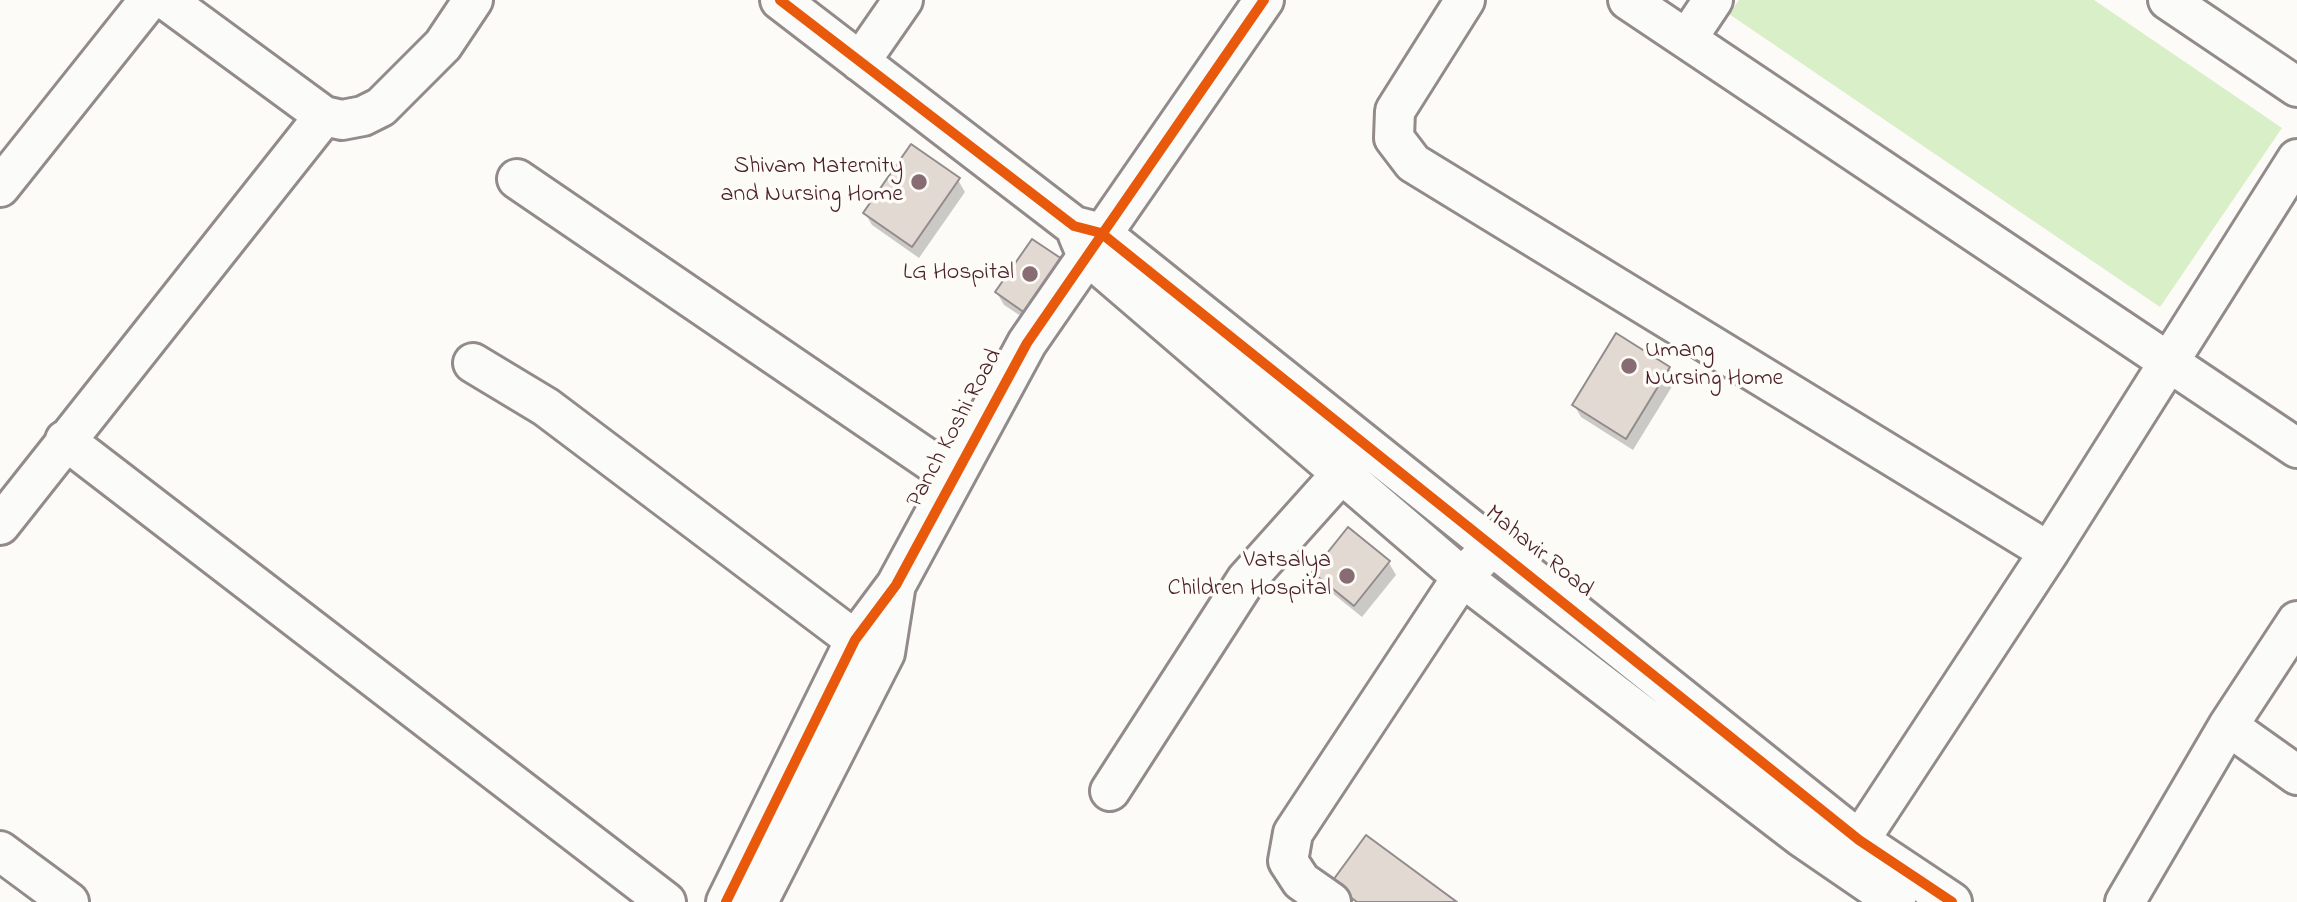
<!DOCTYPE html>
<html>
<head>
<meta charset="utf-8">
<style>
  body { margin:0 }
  canvas { display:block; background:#fcfbf8 }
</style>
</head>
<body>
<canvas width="2297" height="902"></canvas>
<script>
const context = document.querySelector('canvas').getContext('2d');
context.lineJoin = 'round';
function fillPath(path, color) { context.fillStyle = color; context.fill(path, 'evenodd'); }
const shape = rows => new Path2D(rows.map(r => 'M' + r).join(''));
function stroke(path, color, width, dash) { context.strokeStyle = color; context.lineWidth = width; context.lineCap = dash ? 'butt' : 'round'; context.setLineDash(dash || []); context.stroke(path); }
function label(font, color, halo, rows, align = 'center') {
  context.font = font + ' "Indie Flower",sans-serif'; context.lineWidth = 7; context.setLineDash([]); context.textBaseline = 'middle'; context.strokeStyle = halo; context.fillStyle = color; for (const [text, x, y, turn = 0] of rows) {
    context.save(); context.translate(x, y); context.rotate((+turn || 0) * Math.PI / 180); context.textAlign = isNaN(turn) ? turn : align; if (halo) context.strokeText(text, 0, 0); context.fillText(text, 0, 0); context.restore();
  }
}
fillPath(shape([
  [1739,0,2094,0,2282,128,2160,307,1729,14]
]), '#d9efc8');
fillPath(shape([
  [958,180,965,192,919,258,872,225,865,213],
  [1061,260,1033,324,1004,305,997,293],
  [1669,368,1676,380,1633,450,1581,417,1574,405],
  [1348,529,1389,563,1396,575,1362,617,1321,584,1314,572]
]), '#0003');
const building = shape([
  [911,144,960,178,912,247,863,213,911,144],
  [1032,239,1062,259,1025,313,995,292,1032,239],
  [1616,333,1670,367,1626,439,1572,405,1616,333],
  [1348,527,1390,561,1354,606,1312,572,1348,527],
  [1366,835,1457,902,1357,902,1331,883,1366,835]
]);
fillPath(building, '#e3d9d3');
stroke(building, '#928a8b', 2);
const minor = shape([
  [166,0,324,116,342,120,363,116,381,107,443,45,473,0],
  [780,0,1074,226,1101,233,1859,840,1952,902],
  [1465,0,1395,111,1394,138,1413,163,2049,552],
  [1628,0,2297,448],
  [2168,0,2297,87],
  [1687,39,1713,0],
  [860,62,903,0],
  [517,179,954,477],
  [0,187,149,0],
  [1078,235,1086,254,1462,577,1800,836,1896,902],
  [473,363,546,407,855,640],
  [65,440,666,902],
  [0,525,324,116],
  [2228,726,2297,621],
  [1110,791,1246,580,1341,474],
  [0,851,69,902],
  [1846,861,2049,552,2297,159],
  [726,902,855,640,896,585,1027,343,1264,0],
  [758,902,885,653,895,590],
  [1331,902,1301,881,1288,861,1293,833,1462,577,1480,559],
  [2125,902,2228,726,2297,775]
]);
stroke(minor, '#928a8b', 44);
stroke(minor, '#fbfbf9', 38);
stroke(shape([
  [780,0,1074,226,1101,233,1859,840,1952,902],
  [726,902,855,640,896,585,1027,343,1264,0]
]), '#e8590c', 10);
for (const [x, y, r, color] of [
  [919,182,9,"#886c73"],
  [1030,274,9,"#886c73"],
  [1629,366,9,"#886c73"],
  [1347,576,9,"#886c73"]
]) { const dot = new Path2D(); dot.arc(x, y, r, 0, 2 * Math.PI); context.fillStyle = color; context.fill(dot); stroke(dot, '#fdfcf7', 2.5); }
label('24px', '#4a1f2b', '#fdfcf7', [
  ["Shivam Maternity",903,168],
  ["and Nursing Home",903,196],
  ["LG Hospital",1014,274],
  ["Umang",1645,352,"left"],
  ["Nursing Home",1645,380,"left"],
  ["Vatsalya",1331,562],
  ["Children Hospital",1331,590]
], 'right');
label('24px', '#4a1f2b', '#fdfcf7', [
  ["Panch Koshi Road",956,429,-62],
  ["Mahavir Road",1538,553,39]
]);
</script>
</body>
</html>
